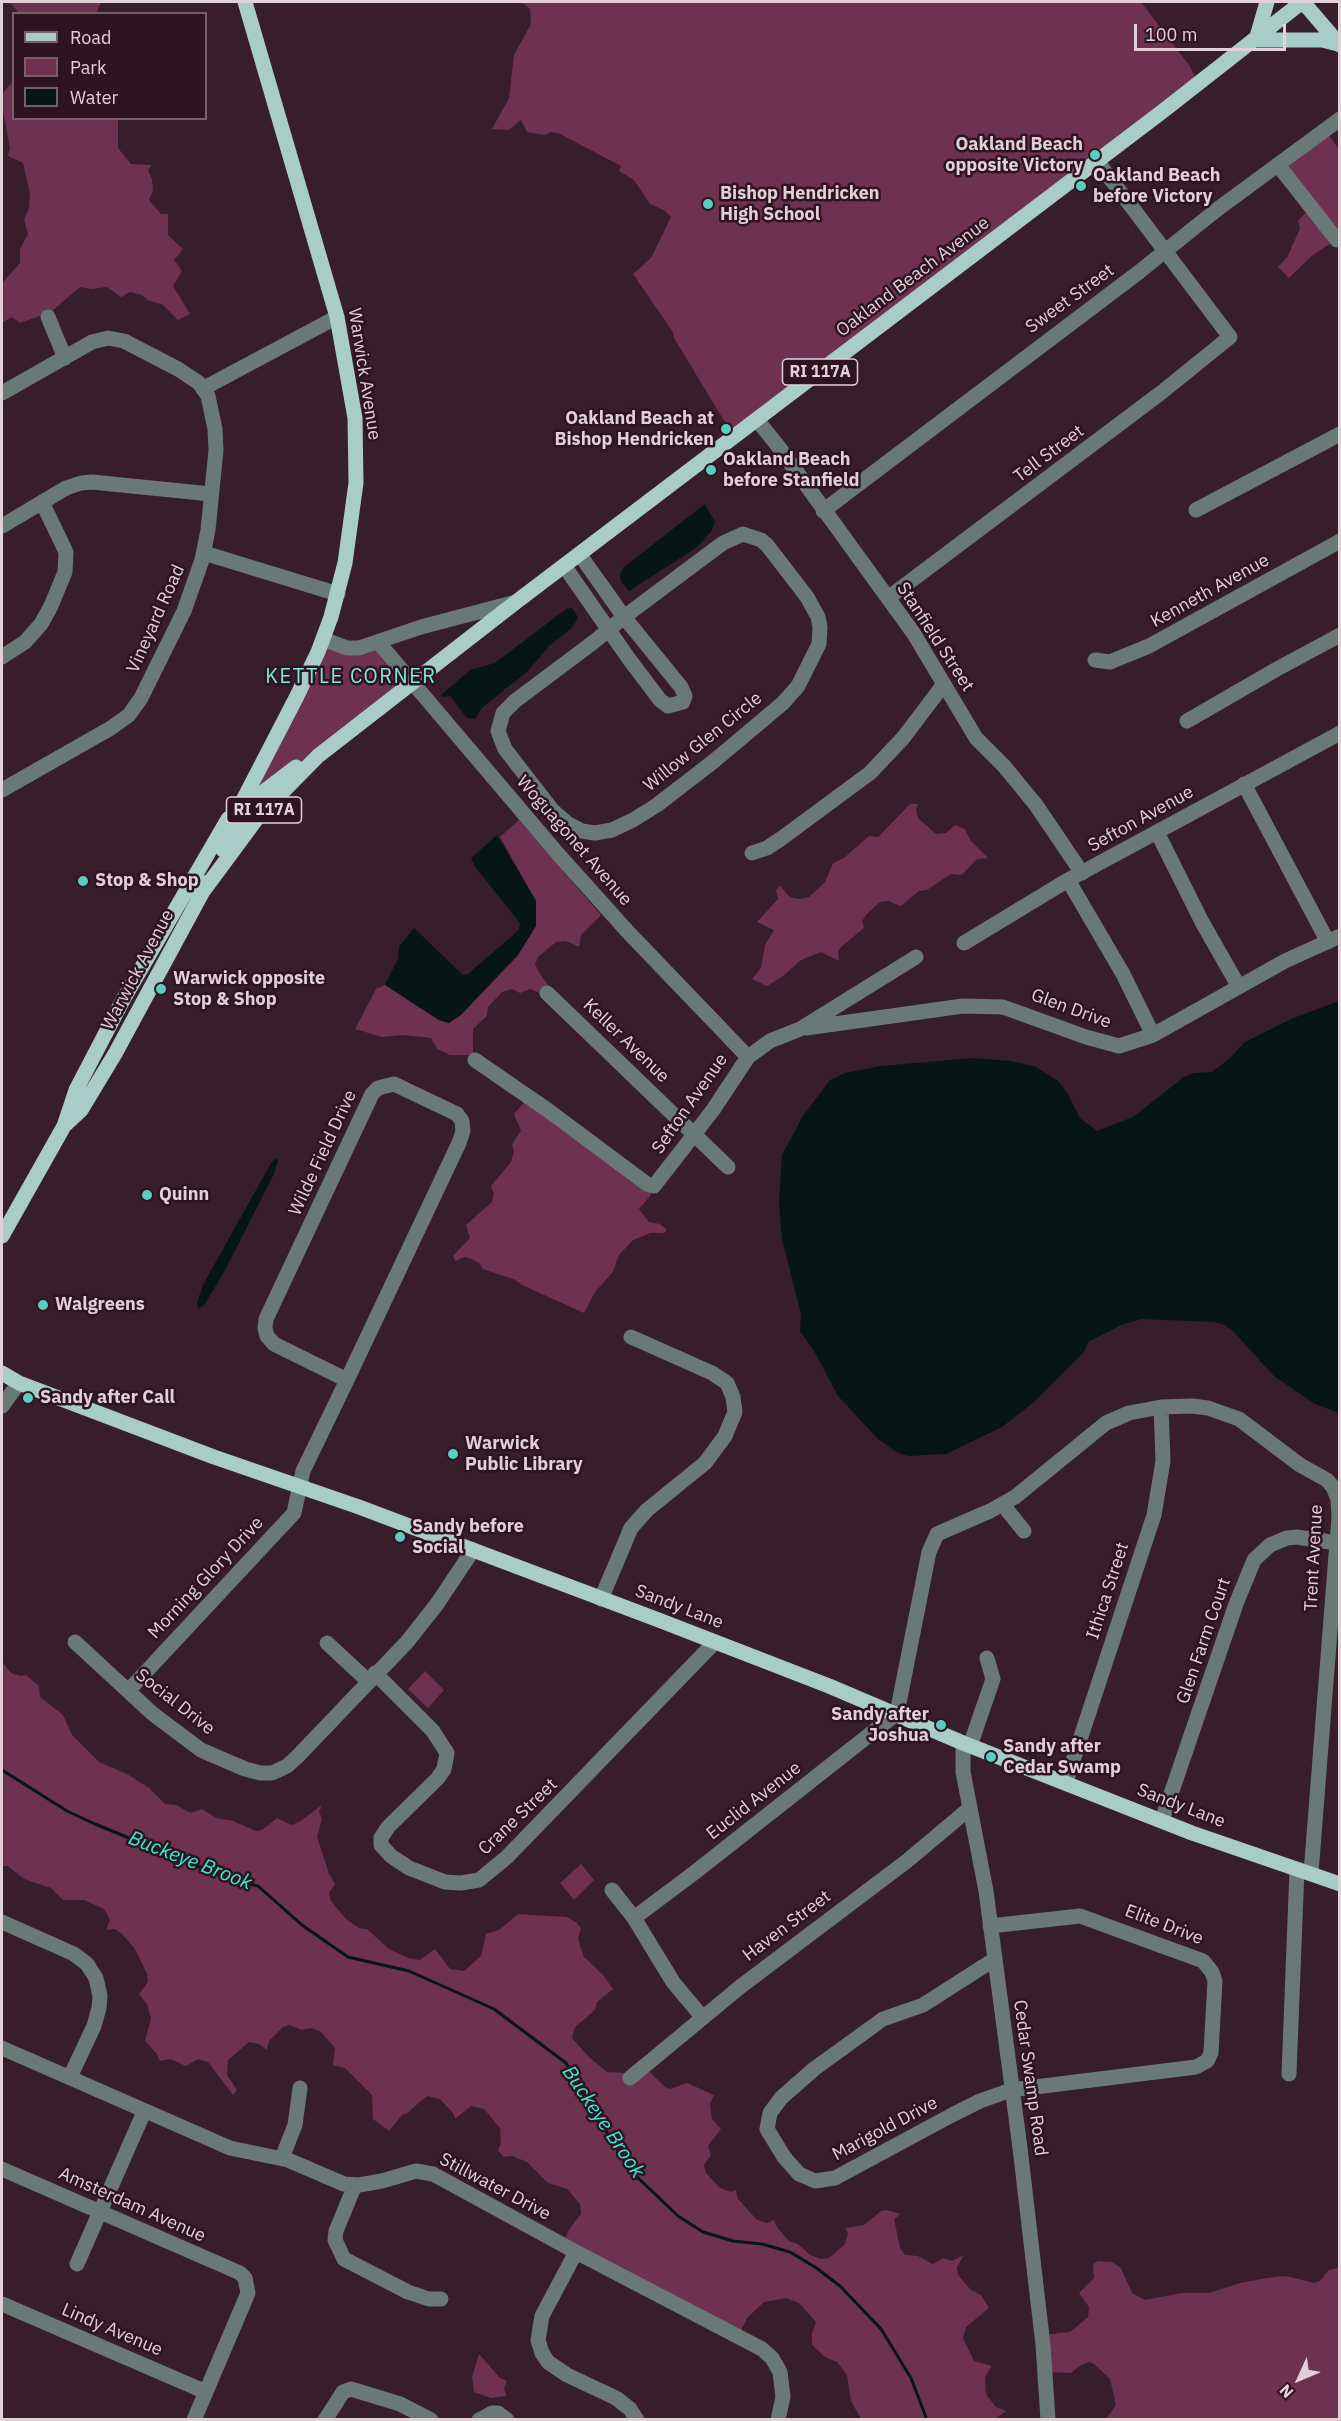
<!DOCTYPE html>
<html>
<head>
<meta charset="utf-8">
<style>
  body { margin:0 }
  #map { position:relative; width:1341px; height:2421px; overflow:hidden; background:#381d2a; font-family:"IBM Plex Sans",sans-serif }
  canvas { display:block }
  .frame { position:absolute; inset:0; border:3px solid #e2d0d7; pointer-events:none }
  .legend { position:absolute; left:12px; top:12px; width:195px; height:108px; box-sizing:border-box; background:#2e1420; border:2px solid #765f69; margin:0; padding:8px 10px; list-style:none; font-size:18px; color:#e2d0d7 }
  .legend li { display:flex; align-items:center; gap:12px; height:30px }
  .legend b { width:30px; border:2px solid #765f69 }
  .north { position:absolute; left:1269px; top:2349px; width:60px; height:60px; -webkit-text-stroke:4px #2e1420; paint-order:stroke; rotate:226deg; font-size:16px; font-weight:700; line-height:24px; text-align:center; color:#e2d0d7 }
  .north::after { content:''; display:block; margin:auto; width:21px; height:27px; background:#e2d0d7; clip-path:polygon(50% 0,100% 100%,50% 72%,0 100%) }
  .scale { position:absolute; left:1134px; top:24px; width:152px; height:27px; box-sizing:border-box; border:3px solid #e2d0d7; border-top:0; padding-left:8px; font-size:18px; line-height:21px; white-space:nowrap; color:#e2d0d7; -webkit-text-stroke:4px #2e1420; paint-order:stroke }
</style>
</head>
<body>
<div id="map">
<canvas width="1341" height="2421"></canvas>
<div class="frame"></div>
<ul class="legend">
<li><b style="height:8px;background:#a8ccc6"></b>Road</li>
<li><b style="height:16px;background:#6e3150"></b>Park</li>
<li><b style="height:16px;background:#061614"></b>Water</li>
</ul>
<div class="north">N</div>
<div class="scale">100 m</div>
</div>
<script>
const context = document.querySelector('canvas').getContext('2d');
context.lineJoin = 'round';
function fillPath(path, color) { context.fillStyle = color; context.fill(path, 'evenodd'); }
const shape = rows => new Path2D(rows.map(r => 'M' + r).join(''));
function stroke(path, color, width, dash) { context.strokeStyle = color; context.lineWidth = width; context.lineCap = dash ? 'butt' : 'round'; context.setLineDash(dash || []); context.stroke(path); }
function label(font, color, halo, rows, align = 'center') {
  context.font = font + ' "IBM Plex Sans",sans-serif'; context.lineWidth = 5; context.setLineDash([]); context.textBaseline = 'middle'; context.strokeStyle = halo; context.fillStyle = color; for (const [text, x, y, turn = 0] of rows) {
    context.save(); context.translate(x, y); context.rotate((+turn || 0) * Math.PI / 180); context.textAlign = isNaN(turn) ? turn : align; if (halo) context.strokeText(text, 0, 0); context.fillText(text, 0, 0); context.restore();
  }
}
fillPath(shape([
  [2,2,101,2,96,14,19,13,11,4],
  [521,2,1141,2,1189,65,1198,82,737,434,723,419,674,338,673,332,633,274,651,258,671,217,664,210,650,204,634,180,619,171,621,166,560,134,551,132,544,135,527,132,521,120,509,130,492,129,509,98,514,55,531,24,530,9],
  [13,81,14,118,118,119,118,148,131,164,152,165,148,170,152,179,153,190,149,200,161,214,168,214,168,235,183,249,174,260,182,271,173,286,190,314,178,320,162,304,149,301,142,295,130,292,121,297,107,287,91,289,80,287,51,312,20,323,12,317,2,323,2,283,20,263,20,249,28,234,24,220,29,208,30,194,23,163,8,156,10,148,2,106,2,94],
  [1326,132,1339,149,1339,238,1314,254,1289,278,1278,267,1288,256,1300,228,1298,221,1312,206,1282,163],
  [375,643,412,682,307,764,234,828,321,645],
  [910,804,918,804,916,809,918,818,936,834,946,833,955,825,965,829,970,840,988,858,977,859,962,875,951,874,927,890,919,891,901,906,888,901,880,902,867,914,862,921,864,928,841,947,838,952,839,961,821,952,801,960,783,976,767,986,752,979,761,968,765,945,774,930,757,922,778,899,776,890,780,886,790,897,798,899,809,897,825,882,833,863,844,858,869,836,878,837],
  [519,820,601,915,581,935,579,947,566,941,556,942,538,957,535,964,538,971,548,985,550,1003,539,993,531,989,520,993,512,989,502,992,488,1007,487,1016,473,1029,473,1055,450,1055,437,1049,431,1038,403,1035,382,1037,355,1029,376,989,385,985,439,1020,449,1023,518,955,536,901,500,837],
  [528,1098,651,1187,651,1195,639,1209,649,1222,660,1224,667,1230,664,1233,651,1233,633,1240,619,1255,613,1272,595,1292,584,1313,522,1285,516,1280,483,1269,479,1263,472,1259,465,1257,455,1261,453,1256,470,1238,466,1225,492,1202,494,1194,491,1186,511,1162,514,1152,512,1144,521,1131,514,1114],
  [2,1662,11,1673,21,1676,26,1675,39,1686,40,1697,63,1715,72,1735,99,1762,127,1774,149,1788,165,1804,176,1805,191,1813,202,1809,216,1818,233,1821,256,1831,262,1830,277,1818,291,1825,299,1822,322,1805,319,1811,322,1819,317,1837,329,1874,335,1884,329,1893,331,1901,346,1919,359,1928,367,1929,389,1949,408,1958,420,1960,435,1949,450,1969,464,1971,481,1956,486,1934,499,1930,518,1914,567,1917,577,1923,581,1928,578,1939,584,1957,603,1975,613,1989,597,2002,595,2010,575,2027,572,2038,589,2057,607,2072,625,2073,641,2063,665,2087,670,2089,687,2083,714,2095,710,2104,712,2119,721,2129,708,2146,711,2155,704,2165,706,2173,720,2188,731,2192,736,2190,738,2199,757,2220,767,2223,774,2220,777,2227,789,2241,798,2244,810,2255,821,2259,829,2258,845,2244,848,2234,846,2228,864,2225,881,2211,886,2210,901,2214,894,2219,900,2248,905,2255,918,2256,933,2264,943,2258,952,2261,964,2255,957,2267,958,2275,971,2290,981,2295,989,2308,966,2327,963,2338,974,2361,992,2366,985,2377,986,2394,996,2407,1006,2411,995,2419,861,2419,851,2401,847,2375,837,2362,825,2357,812,2345,812,2333,816,2322,799,2303,786,2298,764,2302,747,2318,739,2335,562,2245,570,2228,581,2214,580,2204,567,2189,548,2183,527,2162,512,2156,503,2157,498,2150,501,2143,500,2128,484,2109,471,2106,455,2119,453,2113,440,2099,427,2096,407,2113,402,2115,389,2131,373,2119,372,2095,345,2068,333,2065,335,2048,320,2031,311,2028,302,2030,289,2025,283,2027,269,2041,267,2050,259,2044,249,2042,228,2060,227,2075,237,2090,233,2095,208,2062,198,2059,186,2066,170,2059,160,2061,157,2054,145,2041,151,2018,147,2004,139,1994,148,1982,147,1974,135,1949,122,1934,115,1929,106,1930,110,1920,104,1909,84,1900,63,1900,51,1888,24,1879,8,1866,2,1866],
  [425,1671,444,1690,428,1708,408,1689],
  [581,1864,594,1880,574,1900,560,1883],
  [1098,2261,1112,2262,1121,2268,1132,2293,1145,2300,1181,2293,1209,2293,1240,2283,1267,2278,1286,2276,1314,2283,1320,2281,1329,2270,1339,2268,1339,2419,1106,2419,1116,2405,1110,2379,1094,2364,1089,2362,1081,2365,1071,2373,1044,2372,1043,2335,1070,2332,1088,2317,1089,2307,1079,2293,1094,2278,1093,2264],
  [479,2354,500,2378,507,2381,504,2388,506,2396,491,2398,474,2392,472,2377]
]), '#6e3150');
fillPath(shape([
  [705,504,715,522,711,532,696,548,629,591,621,582,620,574,624,567],
  [572,608,578,617,572,628,549,646,528,671,482,708,475,719,467,718,450,696,443,697,441,695,470,670,495,663,566,609],
  [497,835,536,901,536,926,518,955,461,1015,449,1023,439,1020,385,985,398,959,399,947,414,928,463,975,468,974,519,930,520,923,476,868,471,858],
  [1339,1001,1339,1413,1315,1404,1274,1376,1234,1332,1225,1325,1214,1322,1141,1319,1121,1325,1088,1342,1084,1352,1034,1402,1002,1427,946,1454,909,1456,898,1453,878,1439,838,1396,814,1351,800,1331,801,1314,782,1239,779,1202,782,1155,803,1116,830,1080,845,1073,881,1066,973,1058,1011,1061,1036,1067,1058,1081,1067,1092,1080,1118,1097,1131,1133,1117,1184,1077,1194,1073,1212,1072,1229,1059,1245,1042,1291,1019],
  [276,1158,278,1161,274,1174,224,1272,205,1304,198,1309,197,1302,203,1285,271,1163]
]), '#061614');
stroke(shape([
  [2,1770,67,1811,95,1824,229,1879,258,1886,302,1925,348,1957,409,1971,494,2009,566,2063,619,2153,635,2175,678,2216,703,2232,733,2241,762,2244,790,2252,815,2267,840,2286,881,2329,911,2378,927,2420]
]), '#061614', 3);
stroke(shape([
  [1278,165,1337,240],
  [48,317,65,358],
  [204,388,337,317],
  [2,393,92,342,108,338,124,341,178,369,199,383,208,396,215,429,216,450,208,530,202,560,184,611,141,698,129,715,111,728,2,790],
  [757,420,778,446,914,634,976,738,1004,766,1036,805,1082,873],
  [1196,510,1340,434],
  [823,511,1139,272,1219,208,1340,119],
  [2,526,66,488,81,483,92,482,211,494],
  [743,534,761,540,767,545,807,597,818,617,820,627,819,644,798,686,783,703,714,761,657,805,633,820,612,830,595,833,582,831,567,823,553,811,505,749,498,731,503,713,515,701,595,641,624,617,723,543,743,534],
  [204,553,338,594],
  [565,567,629,659,660,700,668,706,683,702,685,696,681,687,624,617,580,555],
  [888,598,1162,392,1230,337,1097,161],
  [323,639,347,648,359,648,421,627,516,602],
  [379,643,558,854,628,932,748,1057],
  [2,657,25,642,41,624,51,606,65,572,66,552,42,502],
  [1095,660,1110,662,1149,646,1340,541],
  [1187,721,1277,669,1340,635],
  [1244,784,1328,942],
  [1157,832,1202,922,1239,987],
  [752,853,767,848,782,838,870,773,903,738,944,684],
  [1068,880,1123,974,1153,1035],
  [964,943,1068,880,1340,733],
  [547,993,728,1167],
  [806,1028,963,1006,1003,1007,1086,1037,1119,1046,1153,1035,1285,961,1340,936],
  [475,1060,549,1111,647,1184,654,1186,713,1110,748,1057,770,1041,800,1029,916,957],
  [2,1406,19,1383],
  [1003,1505,1024,1531],
  [601,1599,631,1528,647,1510,705,1463,725,1436,735,1412,733,1397,727,1383,712,1373,631,1337],
  [75,1642,153,1714,201,1750,245,1769,260,1773,272,1773,287,1766,297,1757,407,1642,437,1604,473,1550],
  [327,1643,368,1681],
  [375,1673,433,1731,447,1753,444,1769,438,1778,388,1827,381,1838,381,1845,391,1856,409,1868,445,1882,461,1883,479,1880,507,1857,715,1642],
  [128,1691,294,1513,303,1471,347,1380,459,1143,463,1131,462,1121,457,1114,394,1084,378,1088,372,1094,266,1319,265,1328,267,1336,274,1344,347,1380],
  [963,1743,963,1772,986,1891,1020,2148,1043,2345,1048,2420],
  [970,1746,993,1679,987,1658],
  [1066,1782,1154,1515,1163,1461,1161,1407],
  [1162,1820,1236,1604,1254,1560,1270,1545,1287,1538,1297,1537,1337,1543],
  [612,1890,634,1918,673,1982,703,2018],
  [634,1918,694,1873,897,1713,929,1552,937,1534,990,1511,1015,1497,1106,1423,1129,1413,1161,1407,1192,1406,1208,1408,1239,1419,1300,1465,1327,1480,1333,1487,1338,1499,1339,1517,1311,1873],
  [2,1922,74,1954,87,1964,96,1978,100,1996,99,2008,94,2026,70,2077],
  [990,1926,1080,1916,1203,1961,1212,1972,1215,1981,1211,2053,1207,2061,1196,2067,1011,2090,980,2101,952,2115,835,2178,815,2181,799,2174,784,2157,767,2129,770,2113,781,2098,814,2069,883,2019,923,2005,995,1959],
  [2,2048,230,2148,288,2160,344,2184,359,2185,382,2181,416,2171,433,2174,576,2252,762,2349,772,2358,780,2372,783,2397,778,2420],
  [1289,2074,1297,1869],
  [630,2078,740,1987,907,1861,970,1808],
  [282,2158,295,2125,300,2088],
  [2,2169,240,2273,245,2278,248,2293,194,2420],
  [355,2185,336,2231,335,2240,344,2259,408,2292,429,2299,441,2299],
  [576,2252,542,2316,538,2340,542,2353,548,2362,567,2375,616,2398,630,2409,637,2420],
  [77,2264,144,2112],
  [2,2304,206,2392],
  [325,2420,343,2392,351,2389,400,2404,431,2420],
  [479,2420,492,2413,498,2413,507,2420]
]), '#687976', 15);
stroke(shape([
  [1267,2,1256,40,1322,40,1338,44],
  [1303,2,1340,45],
  [223,850,236,824,238,810,297,696,318,652,331,617,345,563,356,483,355,418,337,317,245,2],
  [204,890,258,817,318,756,516,602,1163,111,1302,2],
  [64,1126,81,1110,116,1052,208,882],
  [2,1236,64,1126,76,1090,124,998,228,819,296,767],
  [2,1373,19,1383,214,1457,359,1507,656,1619,829,1686,963,1743,1192,1833,1340,1884]
]), '#a8ccc6', 15);
for (const [x, y, r, color] of [
  [1095,155,6,"#59cebe"],
  [1081,186,6,"#59cebe"],
  [708,204,6,"#59cebe"],
  [726,429,6,"#59cebe"],
  [711,470,6,"#59cebe"],
  [83,881,6,"#59cebe"],
  [161,989,6,"#59cebe"],
  [147,1195,6,"#59cebe"],
  [43,1305,6,"#59cebe"],
  [28,1398,6,"#59cebe"],
  [453,1454,6,"#59cebe"],
  [400,1537,6,"#59cebe"],
  [941,1725,6,"#59cebe"],
  [991,1757,6,"#59cebe"]
]) { const dot = new Path2D(); dot.arc(x, y, r, 0, 2 * Math.PI); context.fillStyle = color; context.fill(dot); stroke(dot, '#2e1420', 2); }
for (const [x, y, w] of [
  [820,372,75],
  [264,810,75]
]) { const box = new Path2D(); box.roundRect(x - w / 2, y - 13, w, 26, 4.5); context.fillStyle = '#2e1420'; context.fill(box); stroke(box, '#e2d0d7', 1.5); }
label('bold 16px', '#e2d0d7', null, [
  ["RI 117A",820,372],
  ["RI 117A",264,810]
]);
label('bold 18px', '#e2d0d7', '#2e1420', [
  ["Oakland Beach",1083,145,"right"],
  ["opposite Victory",1083,166,"right"],
  ["Oakland Beach",1093,176],
  ["before Victory",1093,197],
  ["Bishop Hendricken",720,194],
  ["High School",720,215],
  ["Oakland Beach at",714,419,"right"],
  ["Bishop Hendricken",714,440,"right"],
  ["Oakland Beach",723,460],
  ["before Stanfield",723,481],
  ["Stop & Shop",95,881],
  ["Warwick opposite",173,979],
  ["Stop & Shop",173,1000],
  ["Quinn",159,1195],
  ["Walgreens",55,1305],
  ["Sandy after Call",40,1398],
  ["Warwick",465,1444],
  ["Public Library",465,1465],
  ["Sandy before",412,1527],
  ["Social",412,1548],
  ["Sandy after",929,1715,"right"],
  ["Joshua",929,1736,"right"],
  ["Sandy after",1003,1747],
  ["Cedar Swamp",1003,1768]
], 'left');
label('18px', '#e2d0d7', '#2e1420', [
  ["Oakland Beach Avenue",913,277,-37],
  ["Sweet Street",1070,299,-36],
  ["Warwick Avenue",364,374,81],
  ["Tell Street",1049,454,-37],
  ["Kenneth Avenue",1210,591,-29],
  ["Vineyard Road",156,619,-66],
  ["Stanfield Street",935,637,57],
  ["Willow Glen Circle",703,742,-39],
  ["Sefton Avenue",1141,819,-29],
  ["Woguagonet Avenue",574,841,49],
  ["Warwick Avenue",138,970,-62],
  ["Glen Drive",1071,1009,20],
  ["Keller Avenue",626,1041,44],
  ["Sefton Avenue",690,1104,-55],
  ["Wilde Field Drive",323,1153,-65],
  ["Trent Avenue",1314,1558,-87],
  ["Morning Glory Drive",206,1578,-47],
  ["Ithica Street",1108,1591,-72],
  ["Sandy Lane",679,1607,21],
  ["Glen Farm Court",1204,1641,-71],
  ["Social Drive",175,1702,38],
  ["Euclid Avenue",754,1801,-38],
  ["Sandy Lane",1181,1806,21],
  ["Crane Street",518,1817,-44],
  ["Elite Drive",1164,1925,21],
  ["Haven Street",787,1926,-37],
  ["Cedar Swamp Road",1030,2078,82],
  ["Marigold Drive",885,2129,-28],
  ["Stillwater Drive",495,2187,28],
  ["Amsterdam Avenue",132,2205,24],
  ["Lindy Avenue",112,2330,23]
]);
context.letterSpacing = '1.5px';
label('20px', '#81e9da', '#2e1420', [
  ["KETTLE CORNER",351,677]
]);
context.letterSpacing = '0px';
label('italic 20px', '#32f0db', '#2e1420', [
  ["Buckeye Brook",190,1861,21],
  ["Buckeye Brook",603,2122,56]
]);
</script>
</body>
</html>
